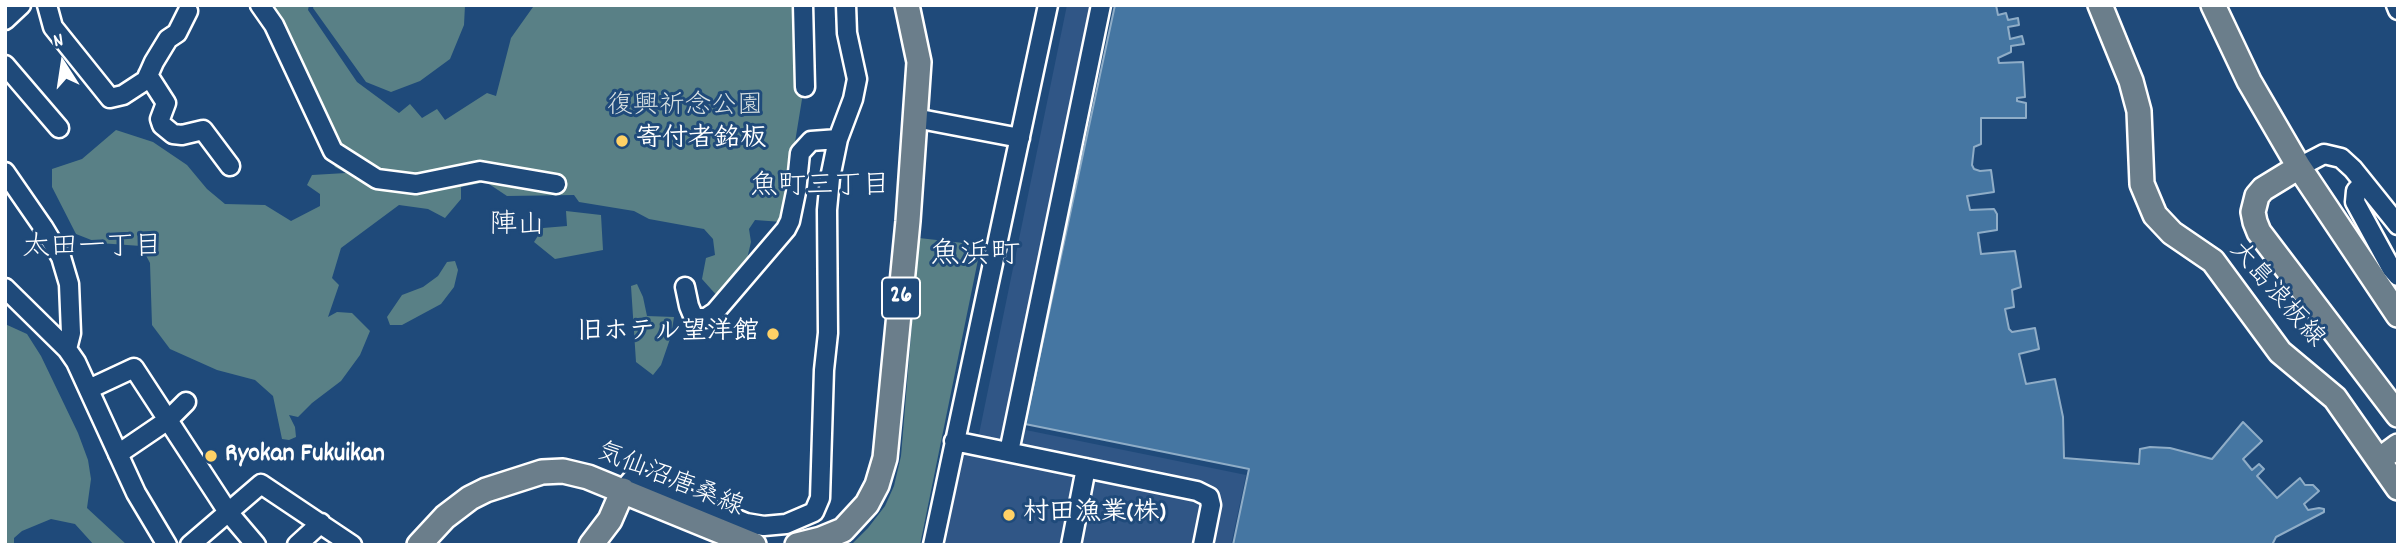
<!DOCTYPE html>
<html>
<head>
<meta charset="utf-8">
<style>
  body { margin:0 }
  #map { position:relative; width:2403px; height:550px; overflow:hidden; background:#1f4a7a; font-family:Dekko,sans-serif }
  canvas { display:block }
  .frame { position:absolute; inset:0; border:7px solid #fff; pointer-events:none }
  .north { position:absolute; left:28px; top:28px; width:70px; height:70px; -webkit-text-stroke:5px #1f4a7a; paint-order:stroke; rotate:348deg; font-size:19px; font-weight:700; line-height:28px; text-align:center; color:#fff }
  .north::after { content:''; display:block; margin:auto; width:24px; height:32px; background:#fff; clip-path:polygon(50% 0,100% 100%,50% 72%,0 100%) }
</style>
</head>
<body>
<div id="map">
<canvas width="2403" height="550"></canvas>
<div class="frame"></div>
<div class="north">N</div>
</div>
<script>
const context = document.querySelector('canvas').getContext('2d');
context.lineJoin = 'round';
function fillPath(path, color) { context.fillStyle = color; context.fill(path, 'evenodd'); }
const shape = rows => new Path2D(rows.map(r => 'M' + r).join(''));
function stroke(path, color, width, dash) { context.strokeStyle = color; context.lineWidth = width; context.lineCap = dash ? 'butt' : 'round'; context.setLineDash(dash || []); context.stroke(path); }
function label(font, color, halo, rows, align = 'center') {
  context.font = font + ' Dekko,"Klee One",sans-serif'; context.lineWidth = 6; context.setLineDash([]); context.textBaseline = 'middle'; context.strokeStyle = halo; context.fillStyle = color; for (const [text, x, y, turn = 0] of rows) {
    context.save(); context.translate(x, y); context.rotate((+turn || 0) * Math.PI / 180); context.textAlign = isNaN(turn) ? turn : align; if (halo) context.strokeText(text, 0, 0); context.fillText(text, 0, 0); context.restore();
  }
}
fillPath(shape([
  [1067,5,1108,5,1021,429,1246,475,1231,545,945,545,968,433,979,434]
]), '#305686');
fillPath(shape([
  [249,5,309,5,308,10,357,82,399,113,410,104,422,118,437,109,445,120,487,93,496,96,511,38,533,7,538,5,797,5,803,93,782,222,755,220,749,229,751,242,747,259,719,298,702,279,706,258,715,255,713,239,704,229,649,219,634,211,579,202,574,195,507,196,486,182,461,187,461,199,445,218,428,209,399,205,341,248,332,278,339,285,328,317,337,312,352,313,370,331,360,355,341,381,312,403,298,417,289,415,295,427,296,437,289,440,282,439,273,396,255,380,217,370,170,349,152,325,150,263,141,246,99,243,76,234,52,187,52,169,82,159,116,130,153,142,187,165,207,189,225,204,265,205,291,221,320,206,320,194,307,185,312,175,346,173,335,167,276,46],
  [314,5,465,5,464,25,450,59,420,81,391,92,366,82,313,8],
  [566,211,601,215,603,250,555,259,534,242,543,228,567,226],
  [919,238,981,245,920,545,851,545,868,528,885,506,894,486,901,456],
  [455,261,458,270,454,287,441,304,402,325,390,325,387,317,402,295,423,287,438,276,447,262],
  [637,284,643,297,647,316,674,317,671,336,661,365,653,375,636,362,631,286],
  [5,324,27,334,41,356,78,433,88,460,91,479,87,508,127,545,94,545,75,524,51,519,22,531,14,538,14,545,5,545]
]), '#598086');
const water = shape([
  [1115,5,1996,5,1998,15,2006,13,2008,20,2018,18,2019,25,2008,27,2010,39,2022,36,2024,44,2011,46,2011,52,1998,58,1999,63,2023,62,2025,97,2017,98,2017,101,2026,103,2026,118,1981,118,1981,144,1974,147,1972,165,1974,169,1980,171,1991,170,1994,192,1967,196,1970,210,1994,209,1997,214,1997,230,1978,233,1981,254,2015,251,2021,287,2012,290,2014,307,2005,309,2009,329,2012,332,2035,328,2039,349,2019,354,2026,384,2055,379,2063,417,2064,458,2139,464,2140,449,2150,447,2170,448,2212,459,2243,422,2262,441,2243,459,2252,470,2259,464,2264,469,2257,476,2277,498,2300,478,2305,485,2313,485,2319,491,2304,504,2308,510,2319,508,2324,509,2324,512,2276,537,2272,545,1233,545,1249,469,1025,424,1115,5]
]);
fillPath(water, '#4576a2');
stroke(water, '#8fadc7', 2);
const minor = shape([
  [47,5,53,27,110,98,123,95,146,80,154,62,168,39,177,33,188,11],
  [260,5,274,25,333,151,377,179,416,184,480,171,556,184],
  [803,5,805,87],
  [2396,5,2398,10],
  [5,20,21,5],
  [5,65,59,128],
  [148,75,166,103,160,119,162,125,173,134,182,135,203,130,230,166],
  [915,118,1020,138],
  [2299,167,2324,154,2341,158,2353,169,2398,225],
  [5,172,43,227,61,257,69,284,71,333,67,349],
  [2363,183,2356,191,2355,202,2391,268,2398,276],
  [685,287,689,306,694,318,706,318,715,312,786,229,790,221,796,192,800,153,811,141,838,139],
  [5,288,67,349,76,362,136,493,167,545],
  [89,389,134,368,228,512,256,545],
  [954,441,1197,491,1209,497,1211,505,1203,545],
  [1009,452,1101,5],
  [118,454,168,420,186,402],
  [623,490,634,477,746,523,764,526,786,524,814,512,820,498,824,370,828,333,827,210,830,178,838,139,853,99,857,79,847,33,846,5],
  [190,545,261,484,352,545],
  [297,545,321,523],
  [933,545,1048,5],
  [1071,545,1086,468]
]);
const major = shape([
  [2100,5,2131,81,2139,111,2142,184,2155,215,2172,233,2213,261,2280,352,2335,398,2398,488],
  [2213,5,2249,81,2299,167,2398,315],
  [2299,167,2263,189,2257,196,2253,212,2255,222,2259,232,2398,415],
  [2379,460,2398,446],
  [419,545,445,517,470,498,486,490,542,472,563,471,588,477,754,545],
  [591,545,610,520,623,490],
  [797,545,821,539,843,530,867,504,877,485,885,458,908,221,919,62,907,5]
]);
stroke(minor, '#fff', 23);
stroke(major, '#fff', 28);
stroke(minor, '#1f4a7a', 18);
stroke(major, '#6b7e8b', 23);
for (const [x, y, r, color] of [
  [622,141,7,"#ffd166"],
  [773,334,7,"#ffd166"],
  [211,456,7,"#ffd166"],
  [1009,515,7,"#ffd166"]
]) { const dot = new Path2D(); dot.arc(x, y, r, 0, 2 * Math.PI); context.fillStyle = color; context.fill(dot); stroke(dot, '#1f4a7a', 2.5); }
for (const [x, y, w] of [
  [901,298,38]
]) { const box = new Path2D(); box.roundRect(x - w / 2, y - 20.5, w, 41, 5); context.fillStyle = '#1f4a7a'; context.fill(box); stroke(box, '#fff', 2); }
label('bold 24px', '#fff', null, [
  ["26",901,298]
]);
label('26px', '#d6dfe1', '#1f4a7a', [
  ["復興祈念公園",685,108]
]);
label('bold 26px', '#fff', '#1f4a7a', [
  ["寄付者銘板",636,141],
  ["旧ホテル望洋館",759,334,"right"],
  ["Ryokan Fukuikan",225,456],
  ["村田漁業(株)",1023,515]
], 'left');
label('26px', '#fff', '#1f4a7a', [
  ["大島浪板線",2275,296,49],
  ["気仙沼唐桑線",669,482,22]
]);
label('28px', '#fff', '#1f4a7a', [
  ["魚町三丁目",820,189],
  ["陣山",517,228],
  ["太田一丁目",92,250]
]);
label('30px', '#fff', '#1f4a7a', [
  ["魚浜町",975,258]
]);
</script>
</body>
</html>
